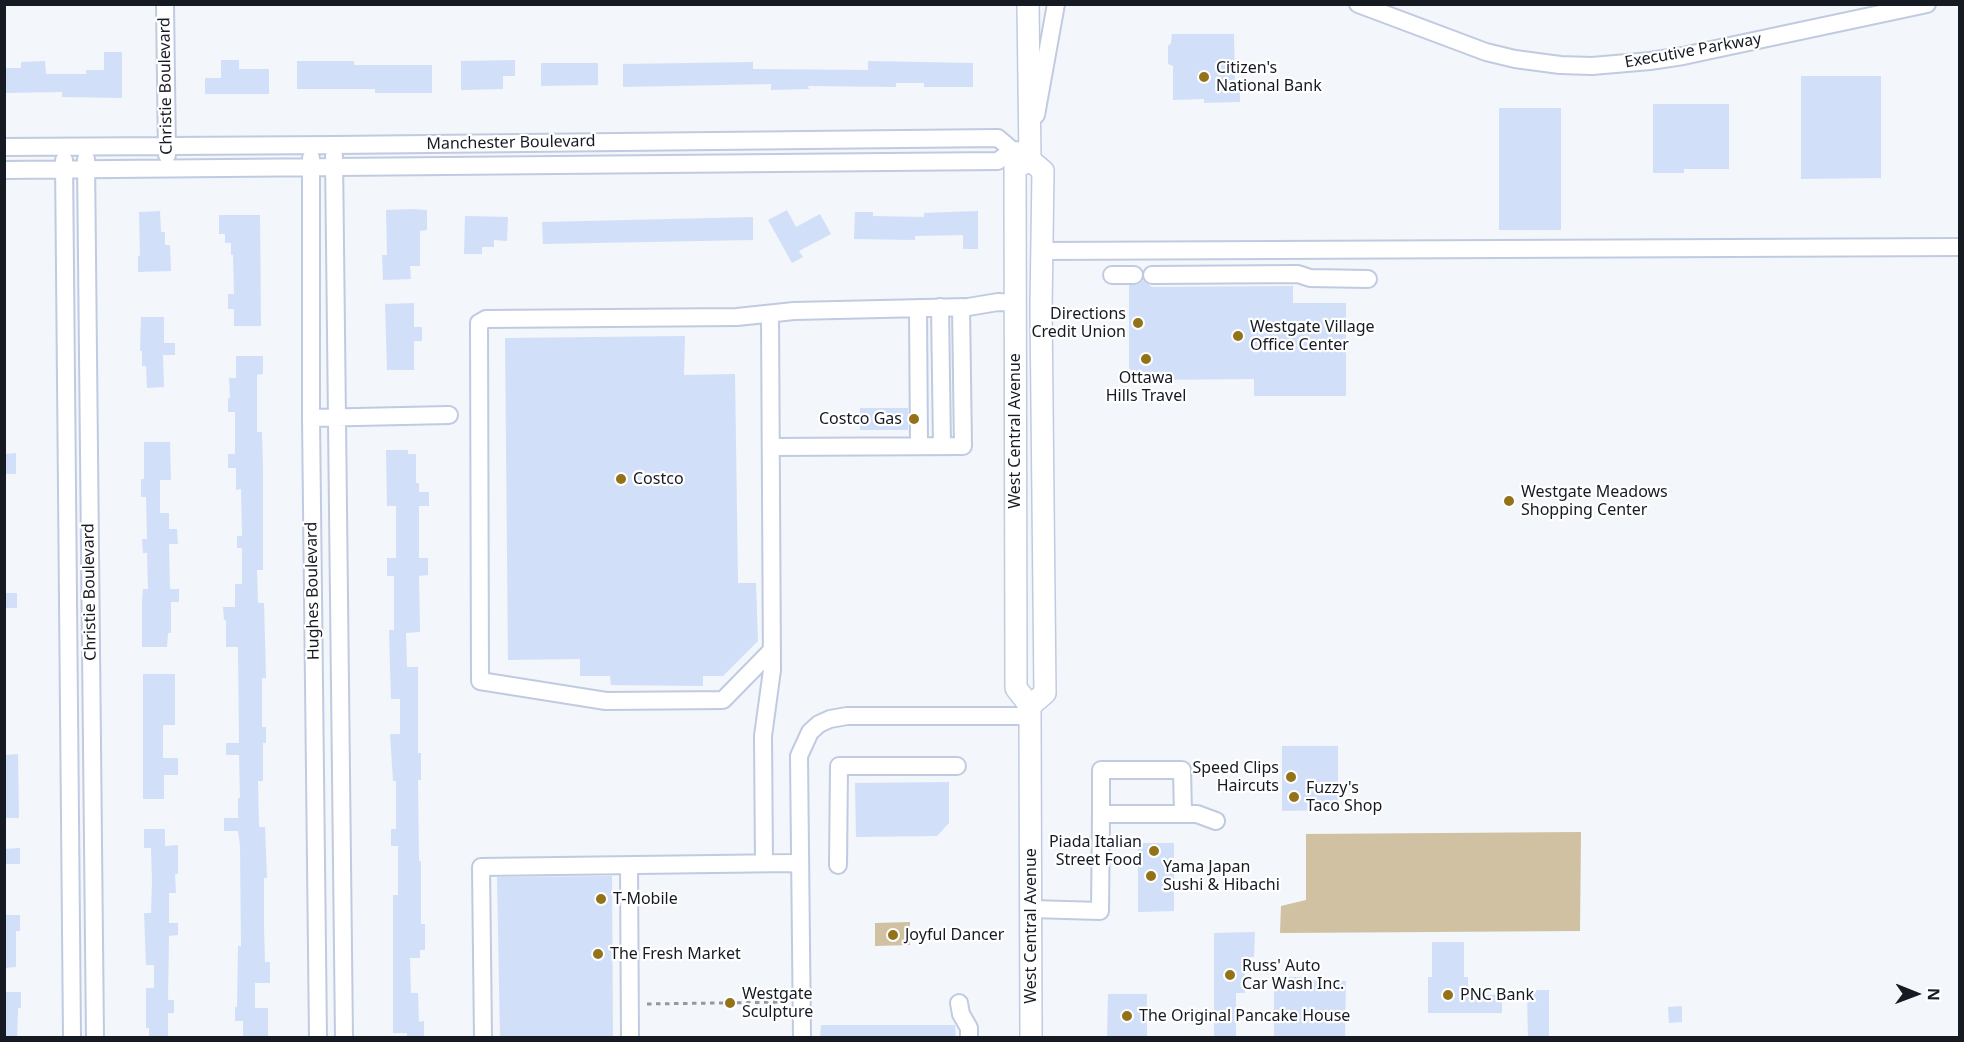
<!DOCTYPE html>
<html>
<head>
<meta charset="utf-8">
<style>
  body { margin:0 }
  #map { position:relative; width:1964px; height:1042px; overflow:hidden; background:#f3f6fa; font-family:"Noto Sans",sans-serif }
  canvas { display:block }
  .frame { position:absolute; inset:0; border:6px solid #161a22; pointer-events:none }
  .north { position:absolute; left:1886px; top:964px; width:60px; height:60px; -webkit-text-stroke:4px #fff; paint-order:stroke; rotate:91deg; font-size:16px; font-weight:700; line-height:24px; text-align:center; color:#161a22 }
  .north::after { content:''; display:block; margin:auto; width:21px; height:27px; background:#161a22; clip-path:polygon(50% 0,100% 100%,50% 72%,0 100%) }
</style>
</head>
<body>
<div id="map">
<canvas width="1964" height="1042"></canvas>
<div class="frame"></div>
<div class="north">N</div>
</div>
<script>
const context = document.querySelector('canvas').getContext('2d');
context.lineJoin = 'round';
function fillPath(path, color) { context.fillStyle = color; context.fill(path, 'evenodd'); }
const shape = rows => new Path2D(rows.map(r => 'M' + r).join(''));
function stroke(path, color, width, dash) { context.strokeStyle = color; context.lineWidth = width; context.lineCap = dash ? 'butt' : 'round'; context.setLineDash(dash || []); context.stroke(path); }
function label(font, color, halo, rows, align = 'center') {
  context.font = font + ' "Noto Sans",sans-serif'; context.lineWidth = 4.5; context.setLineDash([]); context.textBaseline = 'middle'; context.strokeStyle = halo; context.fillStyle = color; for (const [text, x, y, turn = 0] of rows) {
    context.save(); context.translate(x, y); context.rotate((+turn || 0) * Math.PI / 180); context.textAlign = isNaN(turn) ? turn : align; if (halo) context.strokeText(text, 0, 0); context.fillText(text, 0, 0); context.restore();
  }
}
fillPath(shape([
  [1581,832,1580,931,1280,933,1281,906,1306,900,1306,834],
  [910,922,910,945,875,946,875,923]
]), '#cfc1a1');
fillPath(shape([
  [1172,34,1234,34,1235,88,1240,88,1240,102,1204,103,1204,99,1173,100,1173,66,1168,64,1168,46,1171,43],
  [104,52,122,52,122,98,62,97,62,92,4,93,4,68,21,68,21,62,45,61,46,74,86,74,86,70,104,70],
  [221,60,239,60,239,69,269,69,269,94,205,94,205,78,221,78],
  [515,60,515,76,503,76,503,89,461,90,461,61],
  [297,61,354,61,354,65,432,65,432,93,375,93,375,89,297,89],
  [868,61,973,63,973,87,924,87,924,83,896,83,896,87,808,86,809,89,771,90,771,84,623,87,623,64,753,62,753,69,868,70],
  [541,63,598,63,598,85,541,86],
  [1801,76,1881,76,1881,178,1801,179],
  [1653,104,1729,104,1729,169,1684,169,1684,173,1653,173],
  [1499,108,1561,108,1561,230,1499,230],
  [410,209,427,210,427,230,420,231,420,266,410,266,411,279,383,280,382,255,387,255,386,210],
  [787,210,796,227,820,214,831,234,799,251,803,257,792,263,768,220],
  [160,211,161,232,165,232,165,245,170,245,171,271,138,272,138,256,140,256,139,212],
  [978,211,978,249,963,249,963,235,915,236,915,240,854,239,855,212,873,212,873,216,924,217,924,213],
  [219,215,260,215,261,326,234,326,234,309,228,309,228,294,234,294,233,255,231,255,231,243,225,243,225,234,219,234],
  [465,216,508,217,507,241,494,240,494,247,482,247,482,254,464,254],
  [753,217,753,240,543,244,542,222],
  [1143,280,1152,287,1293,286,1293,303,1346,303,1346,396,1254,396,1254,379,1146,380,1135,376,1129,368,1129,285,1139,284],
  [414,303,414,327,422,327,422,341,414,341,414,370,387,370,385,304],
  [141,317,164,317,164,343,175,343,175,355,163,355,164,387,147,388,146,366,142,366,142,351,140,351],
  [685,336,684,375,735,374,738,583,756,583,758,641,723,676,703,676,703,686,611,685,610,676,580,676,580,659,508,660,505,338],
  [236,356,263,356,263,374,257,375,257,432,262,432,263,470,263,570,257,570,258,603,264,603,266,678,262,678,262,727,266,727,266,743,263,743,263,781,258,781,259,827,265,827,267,878,264,878,264,927,265,962,270,962,270,983,255,983,255,1008,268,1008,268,1038,243,1038,243,1021,235,1021,235,1007,237,1007,238,946,241,946,240,845,238,831,224,831,224,818,238,818,238,798,240,798,239,755,226,755,226,743,239,743,238,647,226,647,226,620,224,620,223,607,235,607,235,584,242,584,242,548,237,548,237,536,242,536,241,489,236,490,236,468,228,468,228,454,235,454,235,412,228,412,228,398,230,398,229,378,236,378],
  [860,408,908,408,908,430,860,430],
  [144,442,170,442,171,480,160,480,160,513,169,513,169,529,177,529,178,544,169,544,170,589,179,589,179,602,171,602,171,633,168,633,167,647,142,647,142,600,143,589,148,589,147,553,143,553,142,539,147,539,146,497,141,497,141,479,144,479],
  [386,450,408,450,408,454,416,454,416,483,419,483,419,492,429,492,429,506,419,506,419,558,428,558,428,575,419,576,420,632,406,633,407,667,418,667,418,753,421,753,421,780,418,780,419,861,421,861,421,924,425,924,425,950,420,950,420,958,410,958,411,993,418,993,419,1022,424,1021,424,1038,407,1038,407,1033,393,1033,393,895,398,895,398,846,391,846,391,829,396,829,396,781,393,781,390,734,400,734,400,699,391,699,389,630,394,630,394,576,387,576,387,558,396,558,396,506,387,506],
  [16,453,16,474,4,474,4,454],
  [4,593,17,593,17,608,4,608],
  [143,674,175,674,175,725,163,725,163,758,178,758,178,775,164,775,164,799,143,799],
  [1282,746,1338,746,1338,810,1282,811],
  [18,754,19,818,4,818,4,755],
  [949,782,949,823,937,836,856,837,855,783],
  [144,829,165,829,165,846,178,845,178,874,175,874,176,893,169,893,169,923,178,923,178,935,169,936,168,1000,174,1000,174,1013,168,1013,168,1038,149,1038,149,1028,146,1028,146,988,154,988,154,965,146,965,144,913,151,913,152,881,151,848,144,848],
  [1138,843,1174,843,1174,911,1138,912],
  [20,848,20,864,4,864,4,849],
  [612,876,613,1038,500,1038,497,877],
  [4,915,20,915,20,931,16,931,16,967,4,968],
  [1255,932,1254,957,1245,958,1245,993,1236,993,1236,1038,1214,1038,1214,933],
  [1432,942,1464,942,1464,977,1468,977,1468,997,1502,994,1502,1013,1428,1013,1428,977,1432,977],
  [1274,977,1305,977,1305,980,1346,981,1345,1038,1274,1038],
  [1527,990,1549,990,1549,1038,1528,1038],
  [4,992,21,992,21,1008,18,1008,17,1038,4,1038],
  [1108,994,1147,994,1147,1038,1107,1038],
  [1682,1006,1682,1022,1669,1023,1668,1007],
  [821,1025,955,1025,956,1038,820,1038]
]), '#d1dff9');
const minor = shape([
  [165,4,167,155],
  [1358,4,1486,52,1515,59,1560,65,1592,66,1650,61,1683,56,1927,4],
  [1036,115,1056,4],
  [4,147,334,145,998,138,1012,150,1029,151,1031,140],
  [334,156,344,1038],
  [311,158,311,418,318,1038],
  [86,159,95,1038],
  [64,160,72,1038],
  [4,170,998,161,1012,150],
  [1042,251,1960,247],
  [1112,275,1134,275],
  [1152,275,1298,274,1310,278,1368,279],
  [940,307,942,446],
  [918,308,919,446],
  [311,418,449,415],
  [771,447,963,446,961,307],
  [772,650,723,700,606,701,480,681,479,323,486,319,737,317,794,311,968,307,998,302,1015,303],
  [1101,814,1101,770,1182,770,1183,814],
  [764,863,763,736,772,670,770,314],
  [629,865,630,1038],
  [838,865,839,766,957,766],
  [1031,909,1100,911,1101,814,1197,814,1216,821],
  [959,1003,961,1014,969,1028,969,1038],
  [483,1038,481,867,791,863,800,866],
  [802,1038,799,756,810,732,819,724,830,719,847,716,1030,716]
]);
const major = shape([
  [1028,4,1030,160,1043,171,1041,308,1045,693,1030,706],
  [1030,160,1015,168,1016,688,1030,706,1030,716,1031,1038]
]);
stroke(minor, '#c0cbe1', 20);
stroke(major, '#c0cbe1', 24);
stroke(shape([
  [647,1004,786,1002]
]), '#95989e', 3, [4.5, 4.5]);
stroke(minor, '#fff', 16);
stroke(major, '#fff', 21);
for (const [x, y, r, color] of [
  [1204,77,6,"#937219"],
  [1138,323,6,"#937219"],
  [1238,336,6,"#937219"],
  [1146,359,6,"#937219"],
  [914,419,6,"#937219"],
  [621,479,6,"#937219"],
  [1509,501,6,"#937219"],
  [1291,777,6,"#937219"],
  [1294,797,6,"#937219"],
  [1154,851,6,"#937219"],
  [1151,876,6,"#937219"],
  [601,899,6,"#937219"],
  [893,935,6,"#937219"],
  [598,954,6,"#937219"],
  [1230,975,6,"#937219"],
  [1448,995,6,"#937219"],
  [730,1003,6,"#937219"],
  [1127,1016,6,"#937219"]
]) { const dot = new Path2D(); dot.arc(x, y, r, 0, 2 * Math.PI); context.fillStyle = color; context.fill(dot); stroke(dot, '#fff', 2); }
label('16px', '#161a22', '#fff', [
  ["Executive Parkway",1693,51,-10],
  ["Christie Boulevard",166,86,-91],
  ["Manchester Boulevard",511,143,-1],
  ["West Central Avenue",1015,431,-90],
  ["Hughes Boulevard",313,591,-91],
  ["Christie Boulevard",90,592,-91],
  ["West Central Avenue",1031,926,-90]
]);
label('16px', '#161a22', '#fff', [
  ["Citizen's",1216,68],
  ["National Bank",1216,86],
  ["Directions",1126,314,"right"],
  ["Credit Union",1126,332,"right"],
  ["Westgate Village",1250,327],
  ["Office Center",1250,345],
  ["Ottawa",1146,378,"center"],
  ["Hills Travel",1146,396,"center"],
  ["Costco Gas",902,419,"right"],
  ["Costco",633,479],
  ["Westgate Meadows",1521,492],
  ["Shopping Center",1521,510],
  ["Speed Clips",1279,768,"right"],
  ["Haircuts",1279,786,"right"],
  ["Fuzzy's",1306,788],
  ["Taco Shop",1306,806],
  ["Piada Italian",1142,842,"right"],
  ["Street Food",1142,860,"right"],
  ["Yama Japan",1163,867],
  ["Sushi & Hibachi",1163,885],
  ["T-Mobile",613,899],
  ["Joyful Dancer",905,935],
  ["The Fresh Market",610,954],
  ["Russ' Auto",1242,966],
  ["Car Wash Inc.",1242,984],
  ["Westgate",742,994],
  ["Sculpture",742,1012],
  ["PNC Bank",1460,995],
  ["The Original Pancake House",1139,1016]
], 'left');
</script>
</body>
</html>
